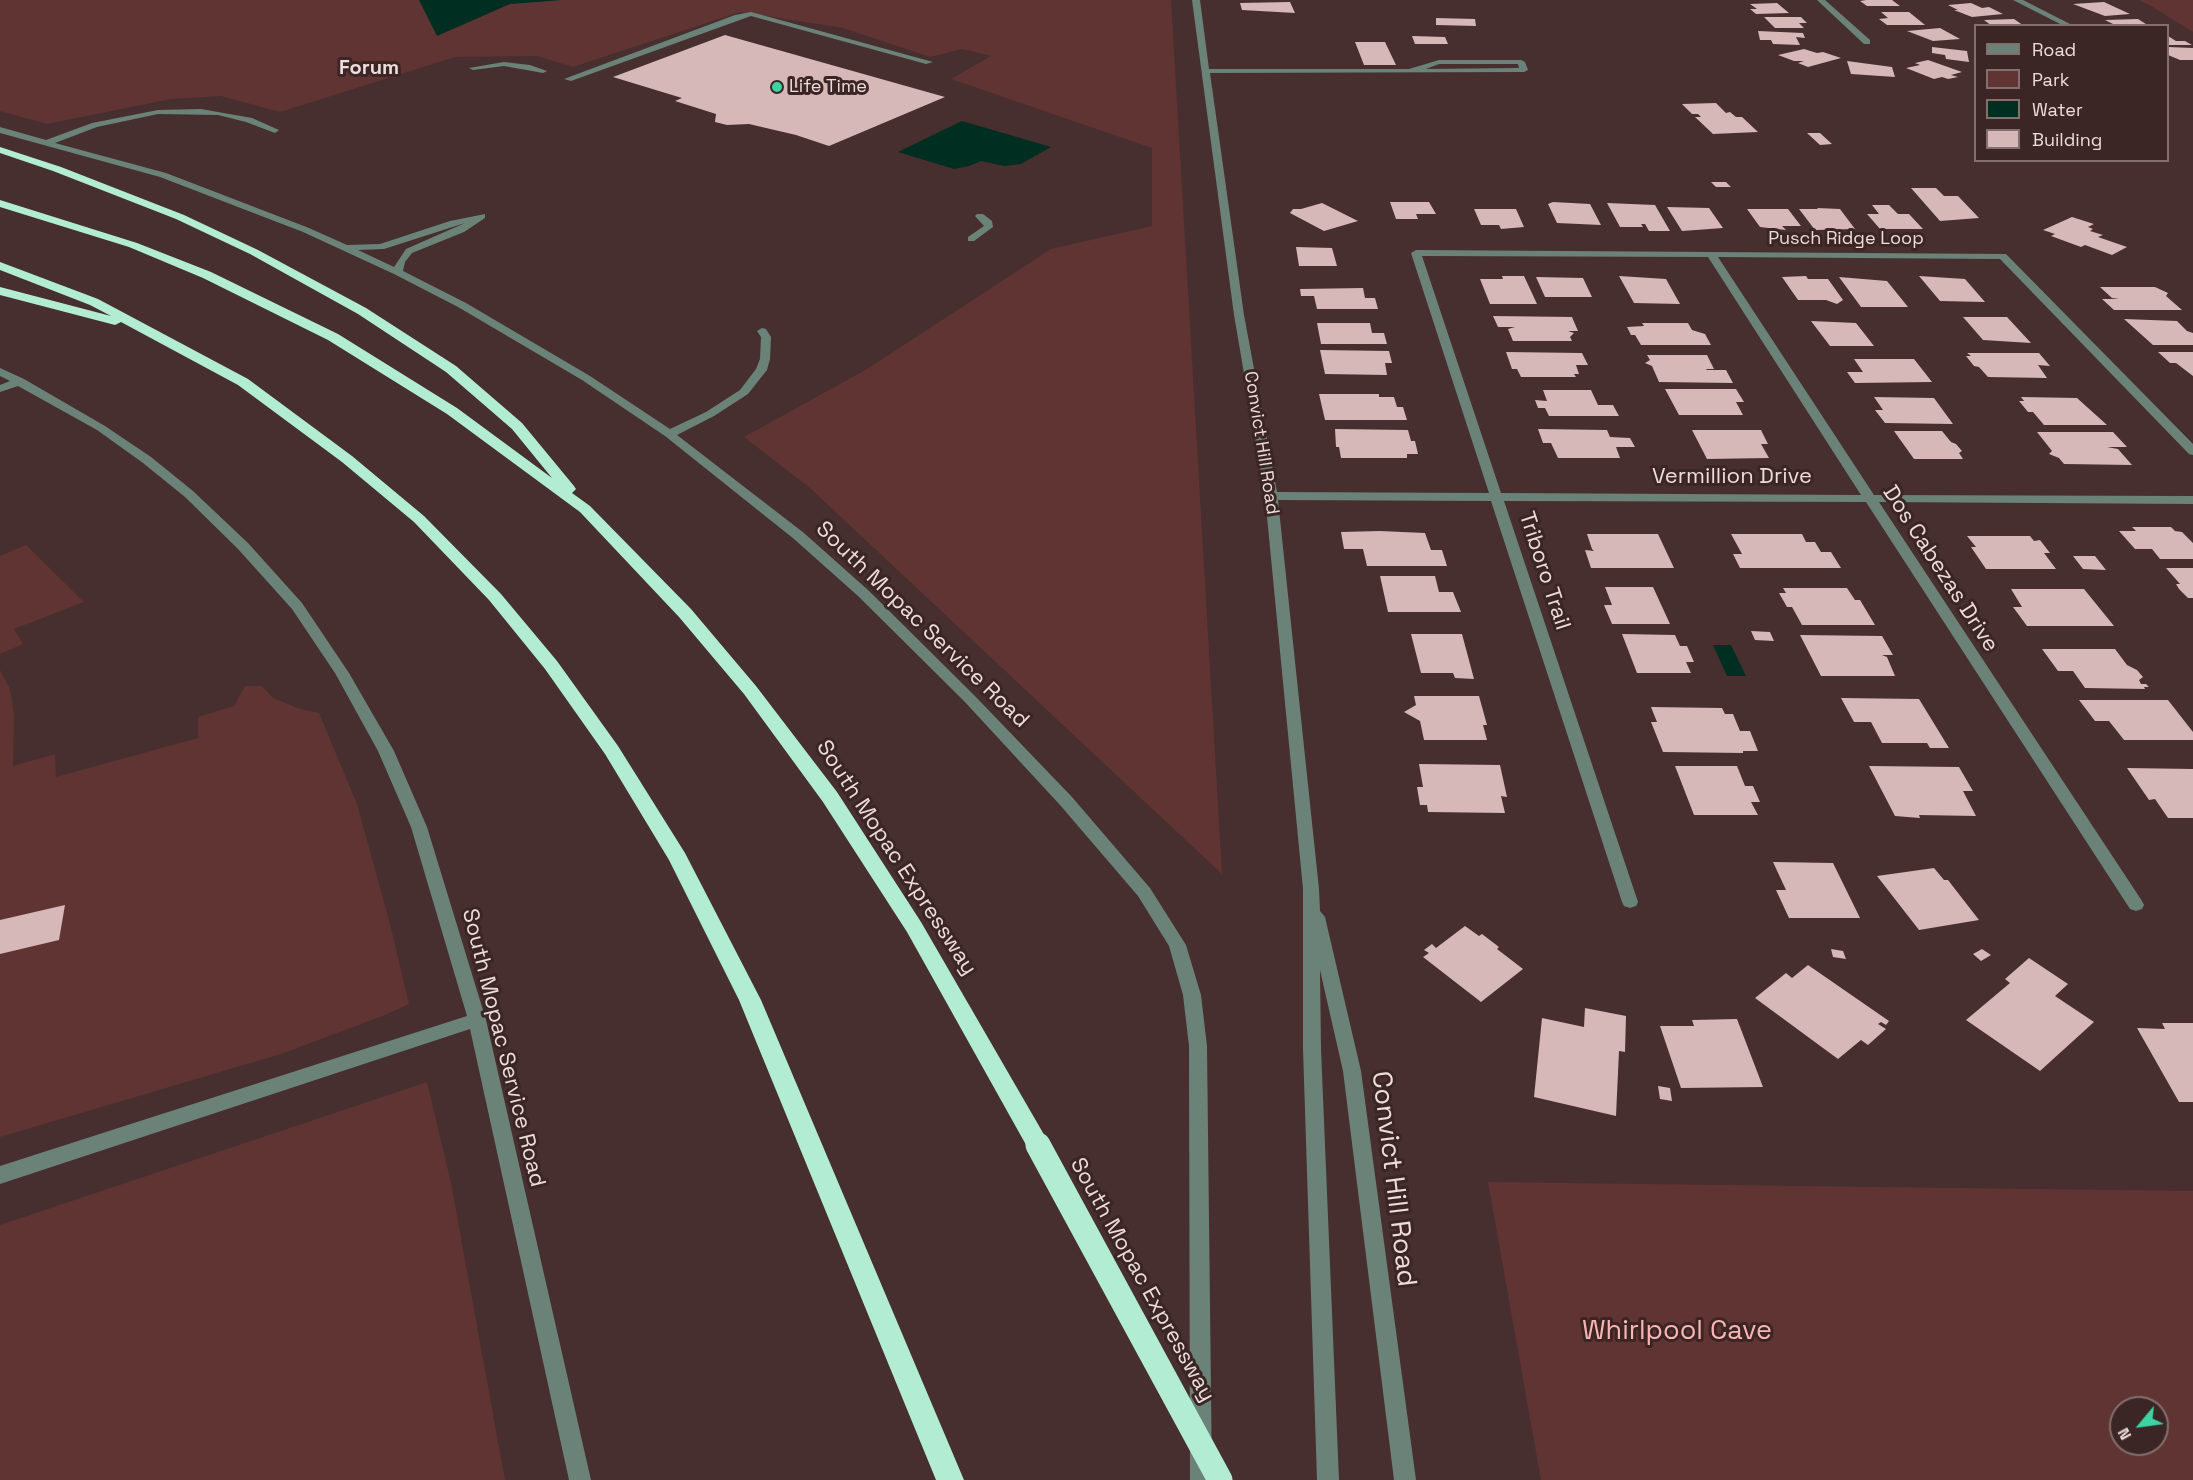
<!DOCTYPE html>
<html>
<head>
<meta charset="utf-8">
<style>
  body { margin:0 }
  #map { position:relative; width:2193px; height:1480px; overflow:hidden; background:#462f2e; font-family:"Space Grotesk",sans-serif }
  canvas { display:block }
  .legend { position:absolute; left:1974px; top:24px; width:195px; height:138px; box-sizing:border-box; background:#3b2525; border:2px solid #826f6e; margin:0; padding:8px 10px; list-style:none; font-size:18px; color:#ecdddc }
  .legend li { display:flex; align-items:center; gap:12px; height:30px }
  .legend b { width:30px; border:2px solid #826f6e }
  .north { position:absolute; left:2109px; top:1396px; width:60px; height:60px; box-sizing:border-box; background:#3b2525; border:2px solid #826f6e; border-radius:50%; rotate:241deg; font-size:16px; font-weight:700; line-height:24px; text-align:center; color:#ecdddc }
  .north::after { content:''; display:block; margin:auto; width:21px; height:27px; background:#3dd4a3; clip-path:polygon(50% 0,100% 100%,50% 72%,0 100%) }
</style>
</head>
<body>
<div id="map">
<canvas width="2193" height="1480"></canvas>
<ul class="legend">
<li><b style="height:8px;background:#6b8278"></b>Road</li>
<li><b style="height:16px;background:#603433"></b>Park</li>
<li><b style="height:16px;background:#002e20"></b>Water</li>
<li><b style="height:16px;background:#d5b8b7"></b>Building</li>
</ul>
<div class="north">N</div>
</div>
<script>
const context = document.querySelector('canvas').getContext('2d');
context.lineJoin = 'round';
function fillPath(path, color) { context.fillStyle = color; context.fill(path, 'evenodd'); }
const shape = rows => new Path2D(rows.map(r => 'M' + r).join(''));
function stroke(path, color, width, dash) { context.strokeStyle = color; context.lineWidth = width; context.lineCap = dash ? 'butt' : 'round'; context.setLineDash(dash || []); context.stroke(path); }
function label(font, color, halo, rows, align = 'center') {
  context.font = font + ' "Space Grotesk",sans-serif'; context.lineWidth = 6; context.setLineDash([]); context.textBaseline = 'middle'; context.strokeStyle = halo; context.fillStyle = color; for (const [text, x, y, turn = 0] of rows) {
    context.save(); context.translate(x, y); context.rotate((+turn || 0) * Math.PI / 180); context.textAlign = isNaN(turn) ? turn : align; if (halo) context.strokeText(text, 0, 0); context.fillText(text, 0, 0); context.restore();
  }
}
fillPath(shape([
  [0,0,1171,0,1222,874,810,488,744,437,867,369,1051,249,1152,226,1152,148,951,79,991,56,962,49,930,57,843,28,740,12,573,67,537,56,455,57,280,112,221,96,171,99,47,124,0,111],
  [2139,0,2193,0,2193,32,2151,6],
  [26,545,84,602,14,629,23,644,0,654,0,556],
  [0,670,10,689,14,715,13,766,55,754,56,777,198,738,198,717,234,706,245,686,262,686,273,698,300,709,319,713,357,804,390,924,409,1004,385,1015,281,1054,0,1137],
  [427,1082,451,1183,505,1480,0,1480,0,1225],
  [1488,1182,2193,1191,2193,1480,1541,1480],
  [2121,1408,2157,1408,2157,1444,2121,1444]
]), '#603433');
fillPath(shape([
  [419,0,562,0,510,4,437,36],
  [962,121,1051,147,1021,164,1004,166,981,161,969,166,954,169,898,152],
  [1713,645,1731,645,1746,676,1727,676]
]), '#002e20');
fillPath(shape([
  [1866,0,1892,0,1900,6,1867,6,1860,1],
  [1290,2,1295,13,1242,10,1240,3],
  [2104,2,2130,14,2105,16,2073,4],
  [1777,3,1789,13,1756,14,1750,9,1757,9,1750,4],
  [1971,3,1982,8,1989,7,2003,14,1972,17,1954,10,1958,10,1948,5],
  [1881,12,1909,12,1925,25,1887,25,1879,19,1888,18],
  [1764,17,1801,17,1807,23,1799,23,1804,28,1775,28],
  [1436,18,1475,19,1476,26,1436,25],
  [2014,19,2024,26,1992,26,1984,20],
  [2138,19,2149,26,2115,25,2105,20],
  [1940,28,1960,39,1933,41,1907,31],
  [1758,31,1803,33,1805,38,1796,37,1800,45,1773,44,1771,40,1760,40],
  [725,35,945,97,829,146,796,135,749,124,727,125,715,122,716,114,675,101,682,98,613,77],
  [1412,36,1445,37,1448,44,1415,44],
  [2168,36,2176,41,2185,41,2192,45,2168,45],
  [1355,42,1385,42,1396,65,1364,65],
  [1932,47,1967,51,1969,62,1946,59,1945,55,1932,53],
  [2168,47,2193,48,2193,60,2180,60,2168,55],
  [1804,49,1817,53,1823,52,1841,58,1808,67,1798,63,1804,61,1794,61,1778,55],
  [1928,60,1962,72,1951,75,1958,77,1948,79,1942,77,1934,79,1906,68,1920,65,1915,63],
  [1847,61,1892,67,1895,77,1851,74],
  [1716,103,1726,113,1730,112,1736,117,1742,117,1758,132,1713,134,1695,117,1701,117,1698,114,1692,114,1682,104],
  [1807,133,1820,133,1832,144,1820,145],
  [1711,182,1726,182,1731,187,1716,187],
  [1911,188,1936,188,1944,196,1958,196,1979,218,1940,221],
  [1390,202,1429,202,1436,214,1416,214,1418,219,1396,219],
  [1553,202,1590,204,1601,225,1557,223,1548,204],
  [1322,203,1358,221,1324,231,1290,213,1293,209,1301,209],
  [1607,203,1655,205,1670,231,1649,231,1645,224,1641,224,1643,227,1620,227],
  [1872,205,1889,205,1898,214,1909,214,1923,229,1880,229,1867,214,1879,214],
  [1667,207,1709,208,1723,228,1682,231],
  [1817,208,1840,209,1855,229,1815,230,1799,209,1818,209],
  [1474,209,1516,209,1524,227,1501,229,1499,225,1481,225],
  [1747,209,1788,209,1801,226,1782,226,1786,230,1760,227],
  [2072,217,2094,224,2088,227,2093,229,2090,231,2103,235,2098,237,2127,247,2112,255,2085,245,2081,247,2051,236,2055,234,2043,230],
  [1296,247,1332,248,1337,266,1299,266],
  [1502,276,1524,276,1537,304,1490,304,1480,279,1503,279],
  [1619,276,1666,279,1680,304,1634,303],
  [1806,276,1808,279,1828,279,1843,300,1837,304,1826,300,1798,300,1782,277],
  [1919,276,1965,279,1985,302,1940,301],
  [1536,277,1583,278,1592,297,1545,297],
  [1839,277,1887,281,1908,307,1861,307],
  [2100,287,2155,287,2168,293,2166,296,2182,310,2114,310,2102,299,2119,299,2112,298],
  [1363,288,1365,298,1375,298,1378,309,1317,309,1314,296,1301,296,1300,289],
  [1493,316,1572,317,1578,331,1568,331,1574,333,1570,337,1572,341,1513,341,1508,329,1515,327,1498,327],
  [1963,317,2007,317,2031,343,1983,340],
  [2124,319,2177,321,2187,331,2193,333,2193,345,2153,345],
  [1811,321,1856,323,1874,346,1830,346],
  [1317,323,1370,323,1372,333,1384,333,1387,344,1321,344],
  [1642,323,1688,323,1692,330,1705,334,1711,345,1641,345,1635,335,1631,335,1627,327,1644,326],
  [1320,350,1389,351,1392,363,1385,363,1387,375,1325,374],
  [1506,352,1582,353,1588,365,1576,365,1579,374,1574,374,1576,377,1521,377,1517,369,1512,369],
  [2158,352,2193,352,2193,376,2176,363,2170,363],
  [1967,353,2039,353,2050,366,2038,365,2047,378,1988,377,1979,367,1974,366,1966,356,1971,356],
  [1647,355,1707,355,1714,369,1706,369,1707,370,1726,370,1733,383,1659,382,1652,366,1645,363,1650,360],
  [1854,359,1914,359,1932,382,1855,383,1847,372,1863,372],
  [1665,389,1736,389,1744,402,1736,402,1743,415,1679,415],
  [1543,390,1591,390,1598,405,1613,405,1619,416,1549,416,1545,408,1538,408,1535,400,1547,401],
  [1319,394,1379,394,1379,397,1394,397,1397,407,1403,407,1407,420,1325,420],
  [1874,397,1934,398,1953,424,1885,423,1875,410,1883,410],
  [2021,397,2077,398,2107,425,2044,425,2033,412,2028,412,2019,401,2024,401],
  [1335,429,1408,430,1411,441,1415,441,1418,454,1407,454,1407,458,1341,458,1339,447,1336,447],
  [1538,429,1607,430,1610,437,1630,438,1635,447,1616,447,1620,458,1558,458,1551,443,1543,443],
  [1692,430,1761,430,1768,444,1761,444,1769,458,1707,459],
  [1894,431,1942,431,1951,442,1956,444,1962,451,1959,453,1963,459,1914,459],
  [2037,432,2113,432,2127,447,2107,447,2118,449,2132,465,2064,464,2059,458,2049,454,2052,451],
  [2132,527,2171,527,2175,531,2182,532,2193,543,2193,559,2160,559,2152,549,2135,549,2119,531,2136,531],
  [1380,531,1425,533,1431,550,1442,550,1447,566,1367,566,1363,549,1344,549,1341,532],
  [1587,534,1658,534,1674,568,1591,568,1585,550,1594,551,1592,549],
  [1731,534,1802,534,1806,542,1815,542,1821,552,1831,552,1841,568,1740,568,1733,554,1742,554],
  [1967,536,2030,536,2034,541,2040,540,2050,553,2044,553,2056,569,1986,569,1971,547,1976,547],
  [2073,556,2095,556,2106,570,2083,569],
  [2166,568,2193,568,2193,598,2188,598,2179,589,2176,584,2180,584],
  [1380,576,1435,576,1439,592,1453,592,1461,612,1388,612],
  [1605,587,1653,587,1670,624,1612,624,1604,605,1612,605],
  [1783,588,1847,588,1855,600,1860,600,1875,625,1802,625,1792,607,1787,607,1779,593,1786,593],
  [2011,589,2084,589,2114,626,2027,626,2013,607,2022,607],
  [1751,631,1770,632,1774,641,1755,640],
  [1411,634,1462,634,1474,679,1455,678,1453,673,1421,673],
  [1622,634,1675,635,1680,646,1687,646,1694,662,1686,662,1691,673,1637,673],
  [1800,635,1882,636,1893,655,1882,655,1887,657,1895,676,1821,676],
  [2042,649,2115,649,2127,665,2137,670,2143,677,2139,680,2141,684,2146,684,2149,687,2144,687,2145,689,2085,688,2073,671,2058,671],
  [1414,696,1479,696,1487,725,1483,725,1487,740,1424,740,1420,721,1404,712,1416,705],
  [1841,698,1919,699,1949,748,1930,748,1927,743,1882,743,1871,722,1854,722],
  [2079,700,2168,700,2193,732,2193,740,2124,740,2109,721,2095,721],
  [1651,707,1722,708,1725,714,1733,714,1740,731,1750,731,1758,751,1743,751,1743,753,1663,752,1651,722,1657,722],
  [1419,764,1500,765,1507,797,1501,796,1505,813,1428,812,1427,805,1420,805,1417,787,1423,787],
  [1675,766,1737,766,1745,786,1753,786,1760,802,1751,802,1758,815,1694,815],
  [1869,766,1959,767,1973,791,1963,791,1976,816,1919,815,1920,818,1895,816],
  [2127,768,2193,769,2193,818,2168,818,2155,799,2149,800],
  [1773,862,1833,863,1860,918,1789,918,1776,890,1786,890],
  [1934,868,1944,880,1948,880,1979,920,1919,930,1877,876],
  [65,905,59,940,0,954,0,920],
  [1465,926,1479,936,1482,934,1499,947,1497,949,1523,969,1481,1002,1423,957,1429,953,1424,950,1432,944,1436,948],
  [1831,949,1843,951,1846,959,1833,957],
  [1982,949,1991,955,1981,961,1973,954],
  [2029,958,2068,984,2055,996,2094,1022,2040,1071,1966,1020,2010,983,2005,979],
  [1808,965,1889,1021,1886,1025,1881,1022,1878,1024,1886,1029,1868,1045,1861,1040,1838,1059,1755,998,1786,973,1792,978],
  [1585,1008,1626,1016,1625,1052,1619,1051,1616,1116,1534,1097,1542,1018,1584,1027],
  [1737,1019,1763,1087,1681,1088,1660,1026,1694,1026,1692,1020],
  [2162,1023,2193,1023,2193,1102,2179,1102,2137,1028,2165,1029],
  [1658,1086,1670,1088,1672,1101,1660,1099]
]), '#d5b8b7');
fillPath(shape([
  [1192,0,1200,0,1209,69,1409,69,1439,60,1521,60,1525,62,1528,70,1524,72,1210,73,1244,315,1277,492,1489,493,1411,253,1416,250,2006,254,2193,444,2193,455,2189,454,2000,259,1718,257,1874,495,2193,496,2193,504,1879,502,2142,901,2144,905,2142,909,2136,911,2130,909,1866,502,1504,501,1638,902,1636,906,1630,908,1624,906,1622,902,1491,501,1278,500,1319,889,1320,911,1325,917,1361,1071,1416,1480,1394,1480,1343,1071,1320,970,1321,1049,1339,1480,1317,1480,1303,1049,1303,889,1265,496,1234,315,1192,0],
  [1439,64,1518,64,1519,68,1426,69,1439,64],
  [1422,256,1708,257,1861,495,1501,493,1422,256],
  [1817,0,1825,0,1870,40,1870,44,1864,44,1817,0],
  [2013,0,2023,0,2074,26,2064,26,2013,0],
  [751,12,933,62,926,64,751,16,571,81,564,79,735,15,751,12],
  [504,62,530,65,547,71,543,73,504,66,473,70,469,68,504,62],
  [201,109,252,118,279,130,275,133,246,122,218,115,158,114,97,127,55,143,166,173,309,228,347,245,380,244,450,221,485,214,485,218,464,232,412,253,405,262,403,271,466,303,590,376,670,429,706,412,740,390,756,369,760,359,761,337,757,331,762,328,766,329,771,337,770,359,767,370,748,394,714,416,677,435,804,533,868,590,974,695,1072,797,1150,888,1186,945,1201,995,1207,1046,1212,1480,1190,1480,1189,1046,1183,995,1169,946,1138,896,1060,805,964,701,858,596,794,539,665,436,582,380,458,307,394,274,303,232,160,177,0,133,0,127,46,140,92,123,158,110,201,109],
  [465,223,406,249,394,267,358,250,384,249,465,223],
  [977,214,983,214,992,221,993,227,974,241,968,241,968,237,984,226,975,216,977,214],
  [0,368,24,379,105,426,151,457,193,491,248,543,302,603,349,673,394,751,427,827,486,1020,591,1480,569,1480,470,1029,0,1184,0,1166,467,1016,411,827,378,751,335,673,292,609,238,549,185,497,143,463,97,430,18,386,0,392,0,385,10,381,0,376,0,368]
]), '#6b8278');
fillPath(shape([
  [0,147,61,167,184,215,258,250,366,308,456,366,522,423,574,486,576,489,572,493,590,506,691,609,756,686,837,792,921,922,1046,1138,1050,1145,1046,1152,1038,1155,1030,1152,907,932,823,802,744,694,679,617,580,512,447,414,328,340,203,278,129,247,0,207,0,200,137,243,211,272,338,334,457,408,552,478,512,429,446,372,358,314,250,254,176,219,53,171,0,153,0,147],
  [0,262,98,299,248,379,352,456,424,516,501,594,557,661,618,746,685,853,761,1000,964,1480,936,1480,739,1000,669,860,605,754,545,669,489,600,414,522,342,462,238,385,121,322,115,325,0,295,0,287,111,316,90,305,0,270,0,262]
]), '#b1ecd3');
stroke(shape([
  [1038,1145,1220,1480]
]), '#b1ecd3', 25);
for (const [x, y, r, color] of [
  [777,87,6,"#3dd4a3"]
]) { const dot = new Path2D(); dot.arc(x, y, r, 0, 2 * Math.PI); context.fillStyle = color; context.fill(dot); stroke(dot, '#3b2525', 2); }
label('18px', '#ecdddc', '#3b2525', [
  ["Life Time",789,87]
], 'left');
label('18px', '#ecdddc', '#3b2525', [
  ["Pusch Ridge Loop",1846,239],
  ["Convict Hill Road",1261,443,81]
]);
label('bold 20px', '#ecdddc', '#3b2525', [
  ["Forum",369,69]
]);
label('22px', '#ecdddc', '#3b2525', [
  ["Vermillion Drive",1732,477],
  ["Dos Cabezas Drive",1940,569,57],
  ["Triboro Trail",1544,571,72],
  ["South Mopac Service Road",922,625,44],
  ["South Mopac Expressway",896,858,57],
  ["South Mopac Service Road",503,1048,76],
  ["South Mopac Expressway",1142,1280,61]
]);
label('27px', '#ecdddc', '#3b2525', [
  ["Convict Hill Road",1393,1179,83]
]);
label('27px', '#f9b5b2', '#3b2525', [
  ["Whirlpool Cave",1677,1332]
]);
</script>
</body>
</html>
